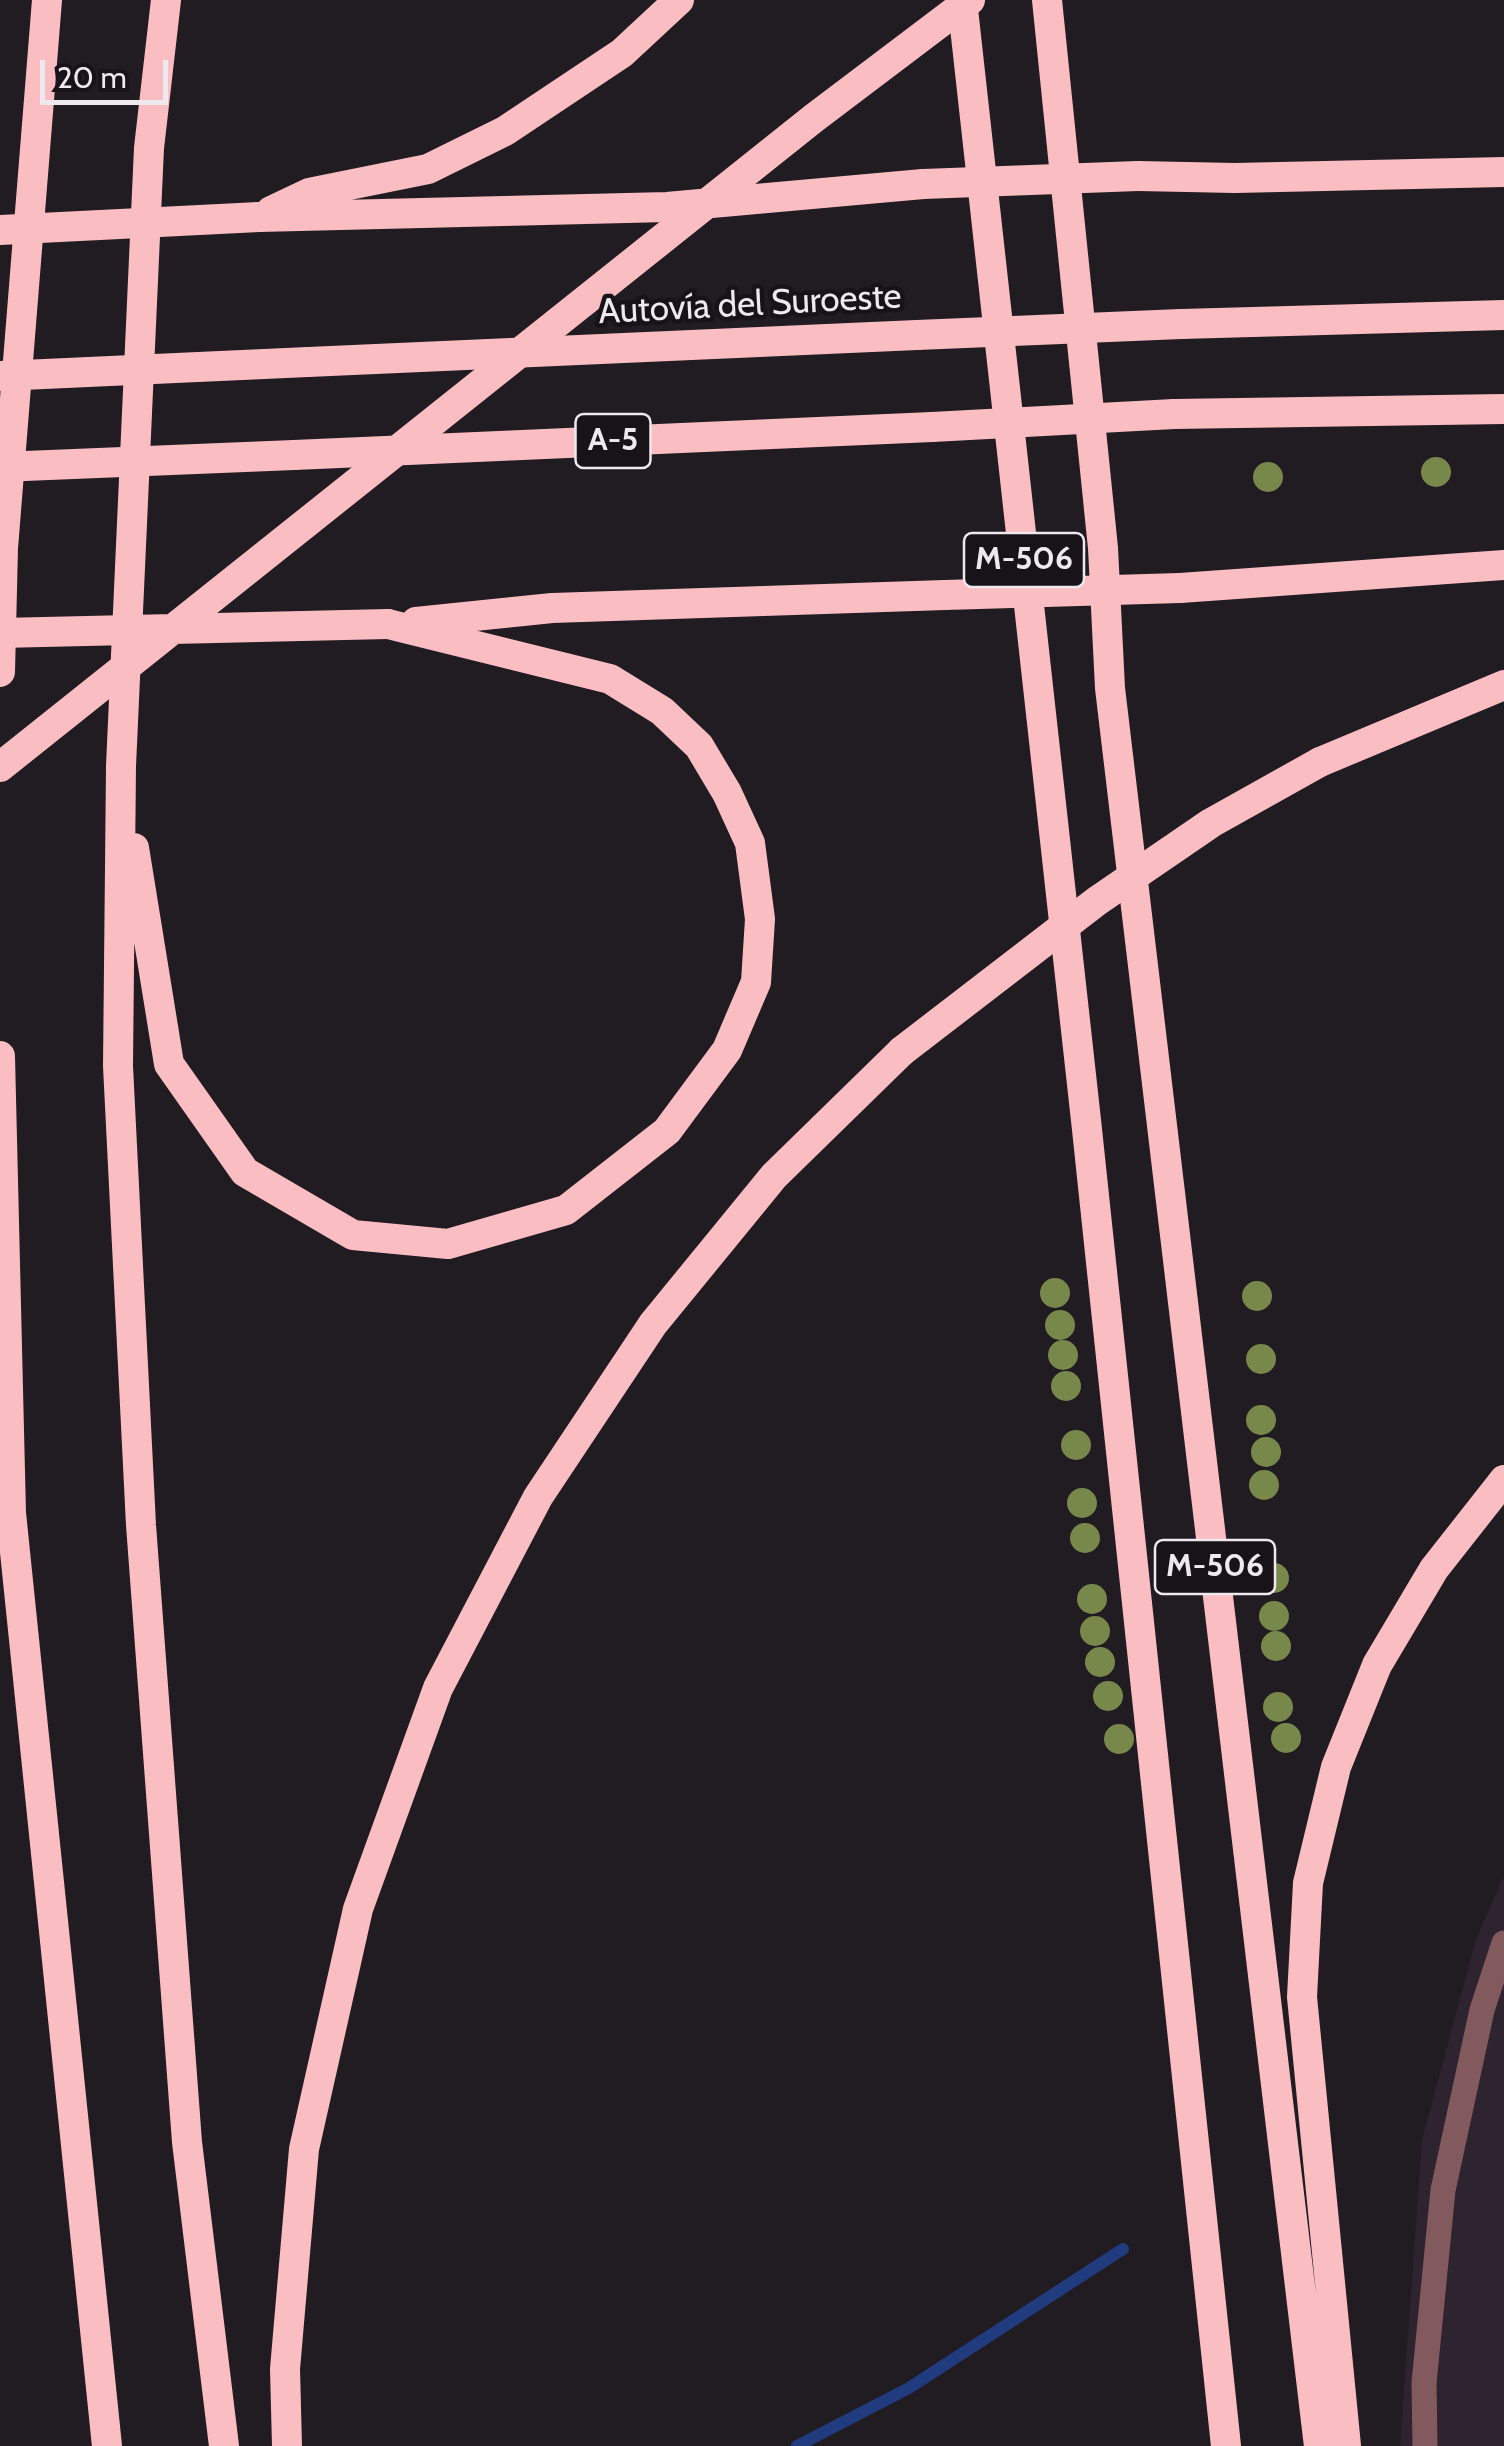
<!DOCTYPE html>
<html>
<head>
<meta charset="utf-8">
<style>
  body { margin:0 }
  #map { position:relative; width:1504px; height:2446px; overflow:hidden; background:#211b22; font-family:Cabin,sans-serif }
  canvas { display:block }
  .scale { position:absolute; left:40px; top:60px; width:128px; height:45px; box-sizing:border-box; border:5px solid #eee9ee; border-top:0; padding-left:12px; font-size:30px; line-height:35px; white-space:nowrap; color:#eee9ee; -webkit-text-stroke:8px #181219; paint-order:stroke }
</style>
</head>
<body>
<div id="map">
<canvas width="1504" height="2446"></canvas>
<div class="scale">20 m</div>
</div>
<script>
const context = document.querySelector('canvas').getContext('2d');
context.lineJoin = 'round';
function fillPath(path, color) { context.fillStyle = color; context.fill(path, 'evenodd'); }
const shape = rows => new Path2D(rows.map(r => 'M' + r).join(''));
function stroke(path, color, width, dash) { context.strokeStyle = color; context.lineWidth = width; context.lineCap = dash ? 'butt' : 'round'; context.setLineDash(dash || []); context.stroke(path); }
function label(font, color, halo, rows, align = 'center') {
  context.font = font + ' Cabin,sans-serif'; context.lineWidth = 9; context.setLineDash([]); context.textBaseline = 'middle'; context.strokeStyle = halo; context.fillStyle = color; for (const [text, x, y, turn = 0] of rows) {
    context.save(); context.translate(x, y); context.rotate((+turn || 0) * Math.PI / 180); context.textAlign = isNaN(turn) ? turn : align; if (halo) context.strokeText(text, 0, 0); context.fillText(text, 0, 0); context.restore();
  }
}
fillPath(shape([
  [1504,1876,1504,2446,1400,2446,1422,2140,1476,1939]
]), '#2e2430');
stroke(shape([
  [797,2446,909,2388,1123,2249]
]), '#203b7e', 12);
stroke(shape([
  [1425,2446,1424,2383,1443,2190,1482,2010,1504,1943]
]), '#825a5e', 25);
stroke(shape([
  [166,0,149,148,121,766,118,1066,141,1525,187,2142,224,2446],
  [962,0,1086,1120,1226,2446],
  [1047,0,1103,548,1110,688,1319,2446],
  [1138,176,1235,178,1504,172],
  [271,211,309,193,428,169,505,131,622,53,679,0],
  [259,217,667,207,923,184],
  [1181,324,1504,315],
  [308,362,917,335],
  [1174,414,1504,409],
  [294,455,932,427],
  [1180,588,1504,565],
  [416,622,552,608,945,595],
  [0,672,3,548,47,0],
  [1320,762,1504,685],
  [134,848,169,1064,245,1172,353,1235,448,1244,566,1210,667,1131,727,1050,756,982,760,919,750,843,727,793,699,746,662,711,610,679,388,624],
  [0,1056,11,1513,107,2446],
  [287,2446,285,2369,304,2149,358,1909,438,1688,538,1497,653,1324,774,1176,902,1051],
  [1346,2446,1302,1997,1308,1883,1336,1767,1377,1665,1434,1569,1504,1480]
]), '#fabdc2', 30);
stroke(shape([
  [923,184,1138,176],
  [0,230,259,217],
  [917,335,1181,324],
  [0,376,308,362],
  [932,427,1174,414],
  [0,467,294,455],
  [945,595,1180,588],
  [0,633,388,624],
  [0,767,814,118,970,0],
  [902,1051,1097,901,1211,823,1320,762]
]), '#fabdc2', 30);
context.fillStyle = '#78884b';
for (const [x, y] of [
  [1436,472],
  [1268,477],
  [1055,1293],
  [1257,1296],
  [1060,1325],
  [1063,1355],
  [1261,1359],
  [1066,1386],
  [1261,1420],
  [1076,1445],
  [1266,1452],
  [1264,1485],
  [1082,1503],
  [1085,1538],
  [1274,1578],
  [1092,1599],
  [1274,1616],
  [1095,1631],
  [1276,1646],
  [1100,1662],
  [1108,1696],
  [1278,1707],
  [1286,1738],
  [1119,1739]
]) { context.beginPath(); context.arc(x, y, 15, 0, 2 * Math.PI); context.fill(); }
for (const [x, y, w] of [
  [613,441,75],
  [1024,560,120],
  [1215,1567,120]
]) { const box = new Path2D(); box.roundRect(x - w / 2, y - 27, w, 54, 8); context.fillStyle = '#181219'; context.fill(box); stroke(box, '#eee9ee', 2.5); }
label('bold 32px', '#eee9ee', null, [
  ["A-5",613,441],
  ["M-506",1024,560],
  ["M-506",1215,1567]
]);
label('35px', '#eee9ee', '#181219', [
  ["Autovía del Suroeste",750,305,-3]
]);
</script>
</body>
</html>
